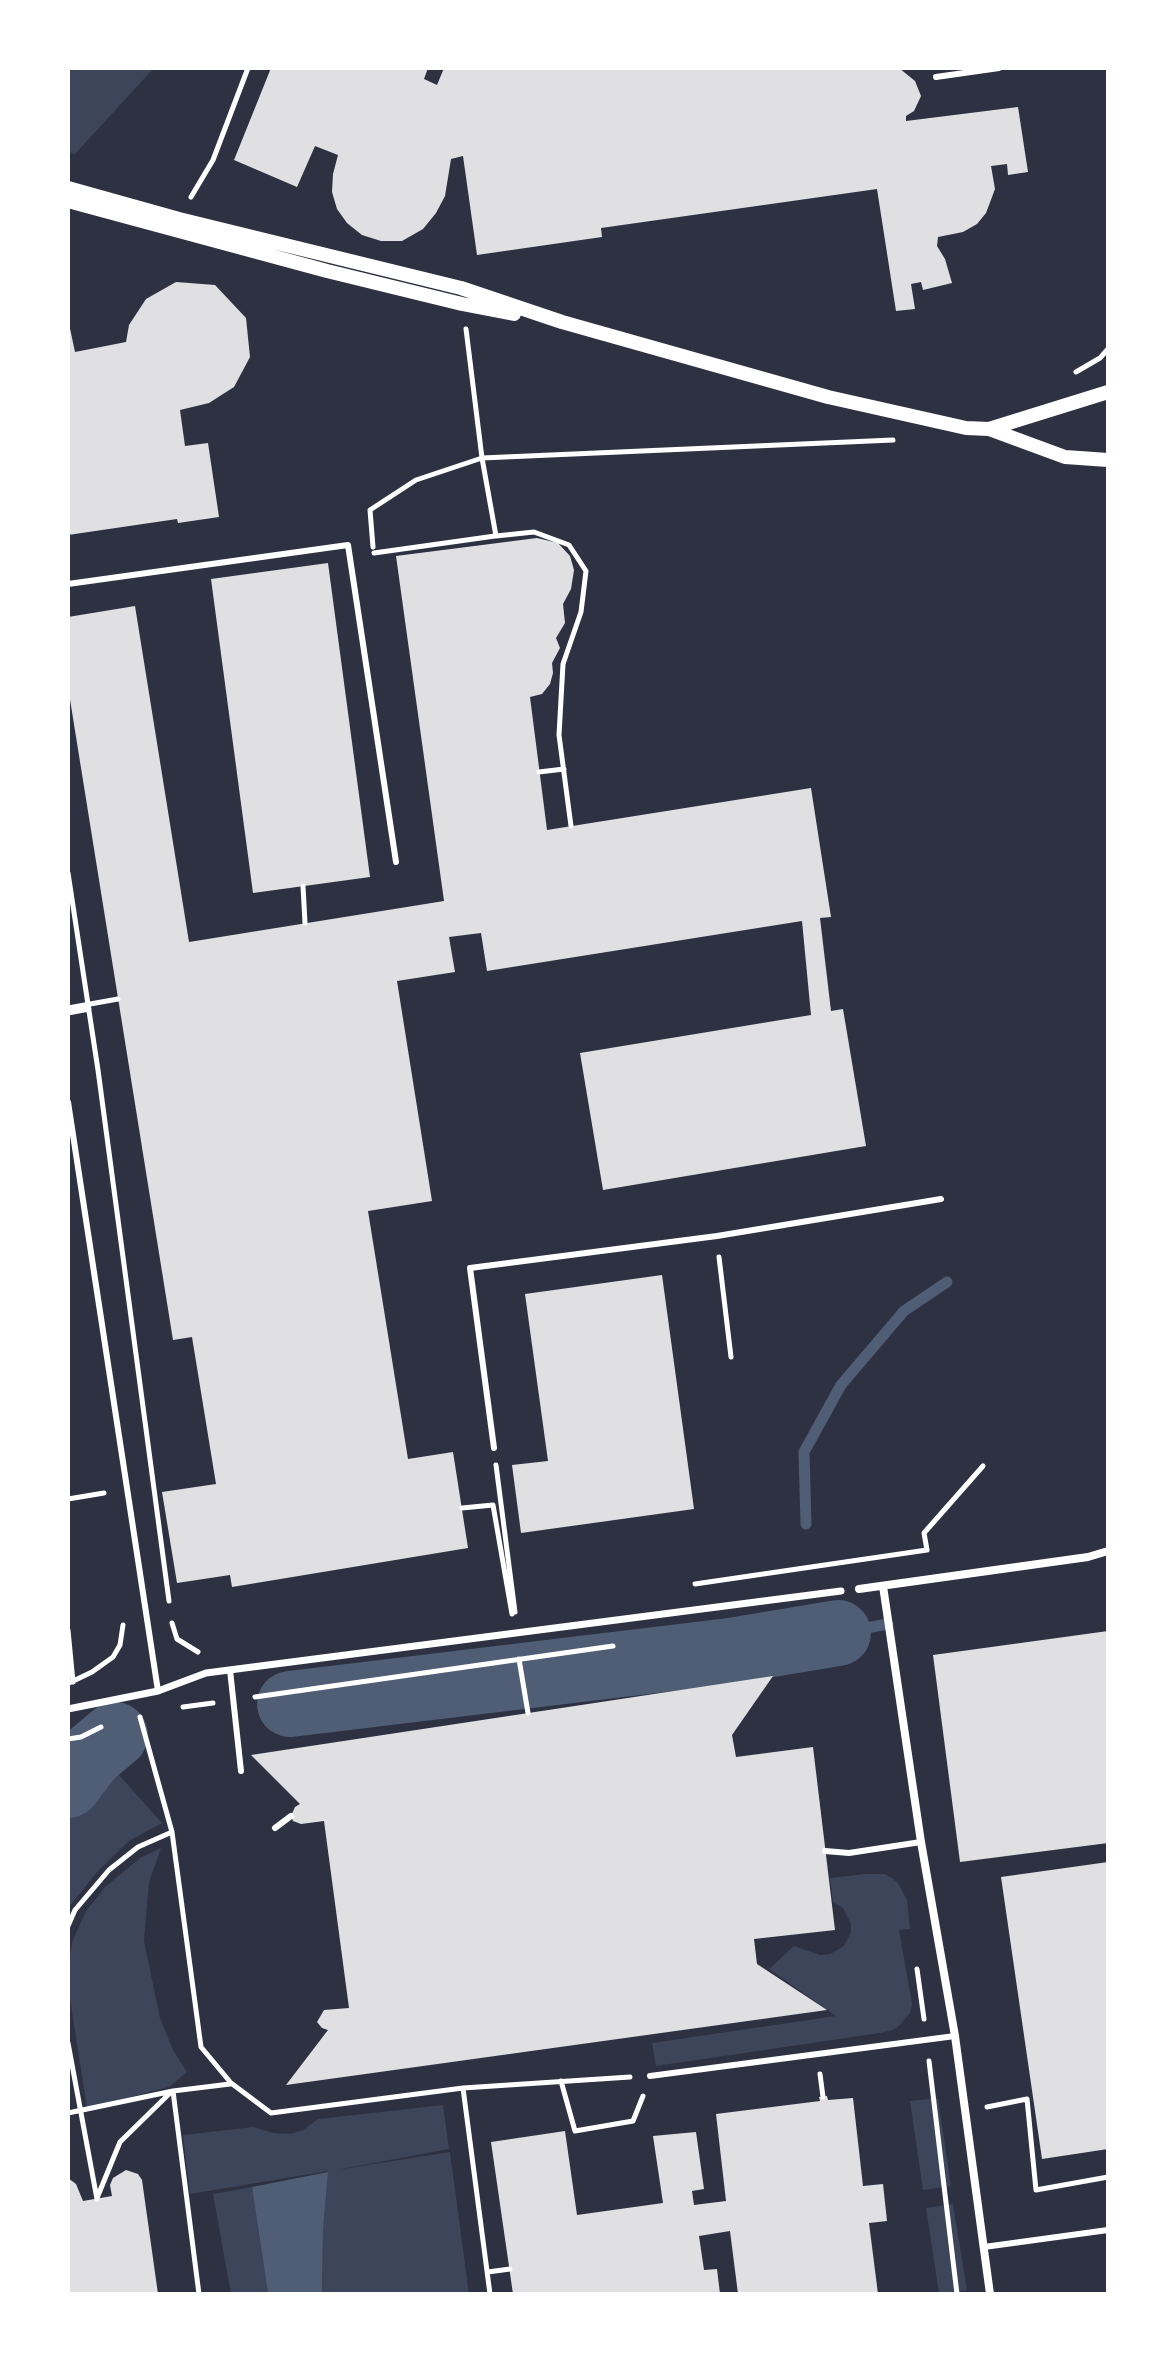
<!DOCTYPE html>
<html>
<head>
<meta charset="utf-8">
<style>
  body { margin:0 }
  #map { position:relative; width:1176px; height:2362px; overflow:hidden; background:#2d3142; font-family:"Space Grotesk",sans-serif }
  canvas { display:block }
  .frame { position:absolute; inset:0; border:70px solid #fff; pointer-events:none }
</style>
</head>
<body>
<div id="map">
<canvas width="1176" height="2362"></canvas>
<div class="frame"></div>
</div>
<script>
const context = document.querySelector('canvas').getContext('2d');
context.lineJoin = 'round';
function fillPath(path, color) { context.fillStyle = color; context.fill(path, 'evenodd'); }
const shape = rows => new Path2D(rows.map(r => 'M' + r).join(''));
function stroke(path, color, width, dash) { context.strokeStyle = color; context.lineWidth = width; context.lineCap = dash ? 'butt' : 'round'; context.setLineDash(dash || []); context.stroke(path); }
fillPath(shape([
  [68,68,154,68,75,154,68,152],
  [69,1746,111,1766,162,1823,129,1841,98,1871,68,1908],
  [161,1848,149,1882,144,1941,160,2018,173,2050,187,2072,169,2087,87,2108,70,1999,68,1969,72,1942,86,1911,105,1887,140,1858],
  [865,1874,884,1874,892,1878,898,1883,907,1900,910,1929,899,1930,912,2004,910,2013,900,2025,893,2030,880,2033,656,2066,652,2043,836,2016,769,1969,794,1946,820,1955,830,1954,844,1946,851,1932,851,1924,843,1908,833,1902,830,1878],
  [938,2098,951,2186,923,2190,910,2101],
  [443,2105,449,2149,336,2170,450,2152,469,2294,322,2294,323,2231,328,2171,190,2194,183,2135,253,2127,273,2133,290,2134,303,2130,318,2119],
  [252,2187,268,2294,231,2294,213,2194],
  [953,2204,967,2290,939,2294,926,2208]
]), '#3c4559');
fillPath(shape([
  [328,2172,323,2231,322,2294,268,2294,252,2187]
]), '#4f5d75');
stroke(shape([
  [806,1524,804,1452,841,1385,904,1311,947,1282],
  [838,1633,888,1624]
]), '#4f5d75', 11);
stroke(shape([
  [290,1704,730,1651,838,1633],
  [68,1785,90,1756,115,1735]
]), '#4f5d75', 66);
fillPath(shape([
  [271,68,428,68,424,79,437,85,444,68,899,68,915,81,921,96,914,111,906,116,906,121,1018,107,1028,172,1008,175,1007,164,991,166,995,189,986,213,977,224,963,232,938,237,937,246,945,259,952,283,923,290,921,282,911,284,915,309,896,311,877,189,601,228,602,237,477,255,463,156,451,159,445,196,436,213,423,229,402,241,381,241,362,235,347,223,337,209,332,192,333,174,338,155,315,146,297,187,234,160],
  [176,282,215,285,246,318,250,357,234,387,209,403,180,410,185,446,208,443,219,517,178,523,177,519,68,535,68,319,75,352,126,342,129,325,146,299],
  [537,538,558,543,570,556,574,570,571,589,563,604,565,623,556,638,560,648,552,663,553,673,550,684,542,694,530,697,547,830,811,788,831,917,820,918,831,1011,843,1009,866,1146,603,1190,580,1053,811,1015,802,921,487,971,481,933,449,937,455,972,397,981,432,1201,368,1211,408,1459,453,1452,468,1548,232,1587,230,1575,177,1583,162,1492,216,1484,192,1337,173,1340,68,687,68,617,135,606,189,942,444,901,396,556],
  [328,563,370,877,253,893,211,579],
  [662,1275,694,1509,521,1533,512,1465,548,1461,525,1294],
  [1108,1631,1108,1843,960,1862,933,1655],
  [773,1676,732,1735,736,1757,813,1747,835,1930,754,1939,757,1964,827,2010,286,2085,328,2030,322,2028,317,2022,324,2010,349,2008,324,1821,301,1824,293,1821,291,1816,295,1807,300,1804,251,1755],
  [1108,1862,1108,2149,1042,2159,1001,1877],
  [827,2096,828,2100,853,2098,863,2186,883,2184,887,2221,869,2223,878,2294,738,2294,730,2231,699,2236,704,2270,717,2269,720,2294,513,2294,491,2142,565,2131,577,2215,663,2203,653,2136,696,2132,704,2189,692,2191,694,2205,726,2201,716,2114,820,2101,819,2097],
  [126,2170,138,2174,142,2180,158,2294,68,2294,68,2178,76,2184,83,2201,112,2196,110,2185,113,2178]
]), '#e0e0e3');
stroke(shape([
  [191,197,213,160,248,68],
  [466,329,482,458,496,536,534,532,569,545,586,571,581,612,563,664,559,735,571,826],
  [1076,372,1100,358,1108,349],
  [373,547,370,510,416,480,482,458,893,440],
  [374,553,495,536],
  [539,772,564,769],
  [68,873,98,1070,169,1601],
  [303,886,305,923],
  [68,1008,118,999],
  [68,1013,89,1009],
  [719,1257,731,1357],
  [496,1465,515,1612],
  [68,1499,104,1493],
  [462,1508,493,1505,512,1614],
  [695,1584,927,1550,924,1533,983,1466],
  [172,1623,177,1639,198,1652],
  [68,1630,73,1682],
  [519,1659,528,1713],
  [69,1683,92,1672,113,1657,120,1645,123,1625],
  [255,1697,613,1646],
  [183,1707,213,1703],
  [140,1717,172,1832,201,2047,231,2083,271,2113,463,2088,630,2077],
  [68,1739,81,1737,101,1727],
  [68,1926,75,1910,109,1870,138,1847,172,1832],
  [917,1969,924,2019],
  [68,2043,97,2199],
  [929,2061,957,2294],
  [820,2074,823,2097],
  [561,2081,575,2131,633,2121,643,2096],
  [463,2088,490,2294],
  [173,2091,199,2294],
  [987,2107,1027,2099,1036,2190,1108,2177],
  [68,2113,173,2091,230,2084],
  [97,2198,120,2142,170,2093],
  [488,2272,510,2269]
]), '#fff', 5);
stroke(shape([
  [936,77,999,68],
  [68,584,348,545,396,862],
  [68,1102,158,1691],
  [494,1448,470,1268,717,1236,941,1199],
  [230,1670,241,1771],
  [275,1828,291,1816],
  [825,1851,849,1853,921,1842],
  [650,2076,955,2036],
  [984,2247,1108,2230]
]), '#fff', 6);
stroke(shape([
  [68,1709,158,1691,206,1673,841,1591]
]), '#fff', 7);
stroke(shape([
  [883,1586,921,1842,955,2036,990,2294],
  [859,1589,1088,1557,1108,1551]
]), '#fff', 8);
stroke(shape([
  [68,188,179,219,461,288,562,322,828,397,966,428,989,429,1065,457,1108,460],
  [68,201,327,271,462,304,514,314],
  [989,429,1108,392]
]), '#fff', 14);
</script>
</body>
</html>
